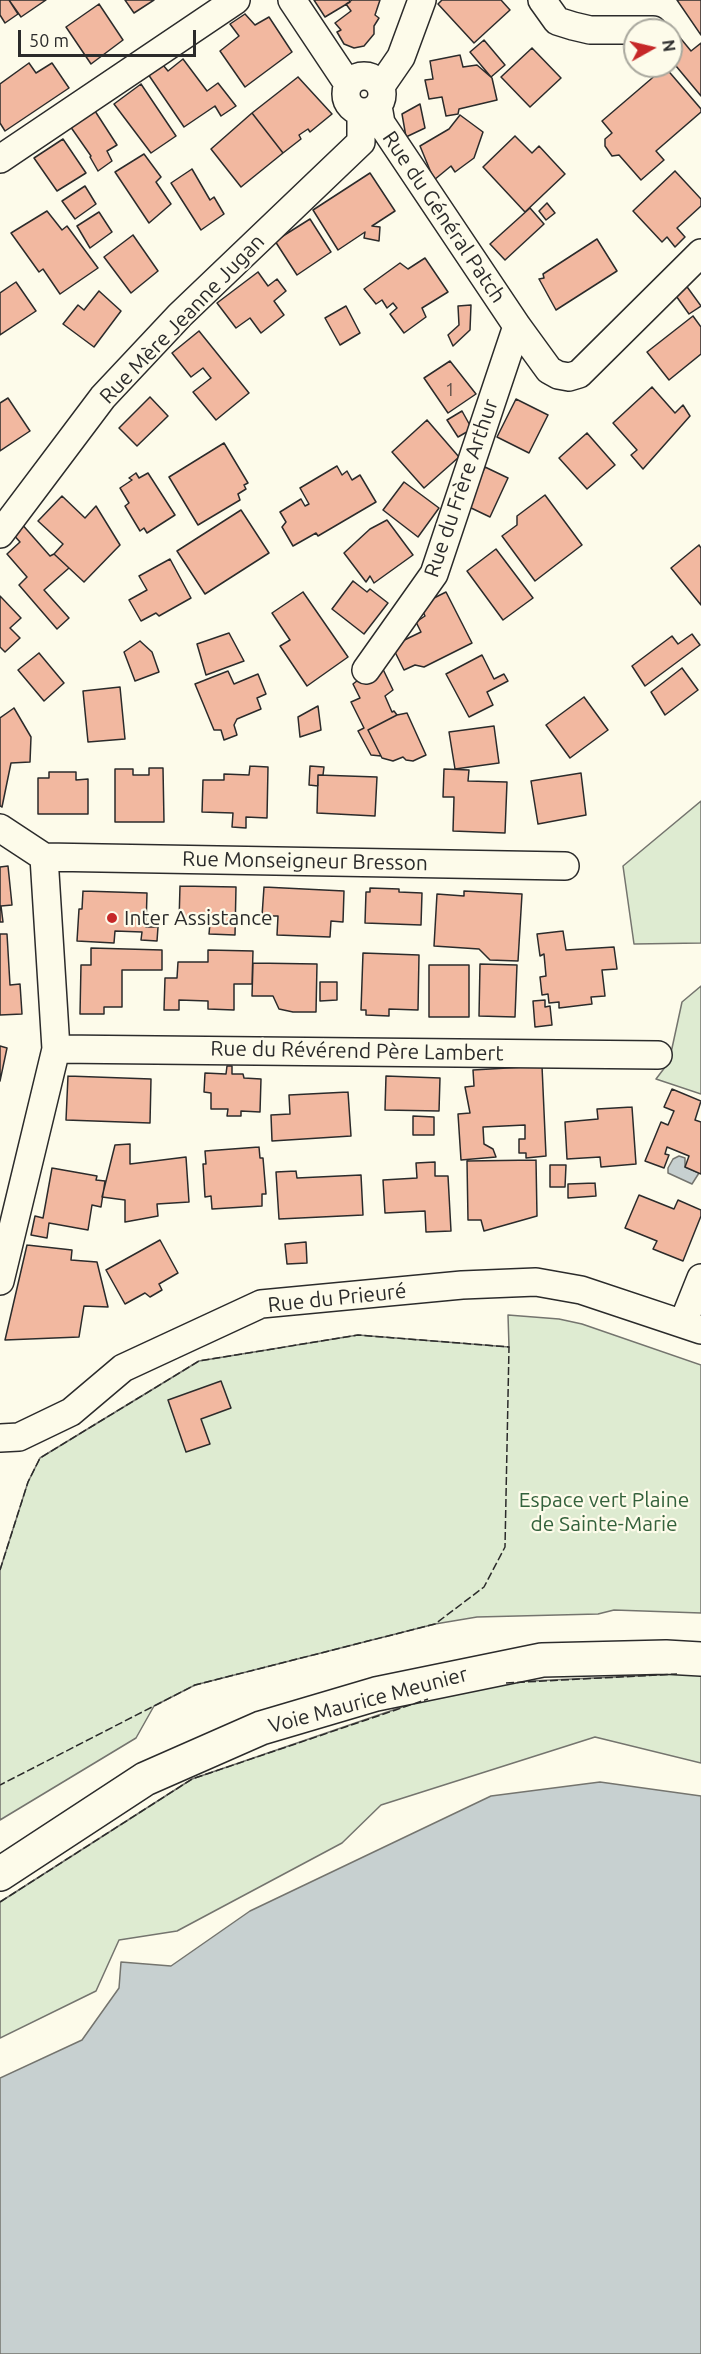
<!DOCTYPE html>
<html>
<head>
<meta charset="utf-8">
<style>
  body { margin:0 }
  #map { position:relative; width:701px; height:2354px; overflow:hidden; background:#fdfbea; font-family:Ubuntu,sans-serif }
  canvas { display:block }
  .north { position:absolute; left:623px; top:18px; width:60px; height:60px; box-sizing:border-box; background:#fdfbea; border:2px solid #a9a89e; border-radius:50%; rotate:82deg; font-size:16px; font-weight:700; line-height:24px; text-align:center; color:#2b2b2b }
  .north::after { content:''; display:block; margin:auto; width:21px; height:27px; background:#c62828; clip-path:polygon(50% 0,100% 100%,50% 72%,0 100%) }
  .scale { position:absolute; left:18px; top:30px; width:178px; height:27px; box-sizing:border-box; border:3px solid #2b2b2b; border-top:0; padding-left:8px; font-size:18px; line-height:21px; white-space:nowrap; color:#2b2b2b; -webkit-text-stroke:4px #fdfbea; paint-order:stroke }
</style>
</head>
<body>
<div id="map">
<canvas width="701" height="2354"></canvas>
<div class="north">N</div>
<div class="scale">50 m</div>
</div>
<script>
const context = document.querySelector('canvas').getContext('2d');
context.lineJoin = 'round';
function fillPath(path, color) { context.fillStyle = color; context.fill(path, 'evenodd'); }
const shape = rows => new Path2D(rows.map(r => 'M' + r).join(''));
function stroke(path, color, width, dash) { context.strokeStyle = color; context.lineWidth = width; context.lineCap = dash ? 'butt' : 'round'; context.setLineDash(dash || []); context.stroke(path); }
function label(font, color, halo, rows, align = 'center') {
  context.font = font + ' Ubuntu,sans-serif'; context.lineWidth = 4.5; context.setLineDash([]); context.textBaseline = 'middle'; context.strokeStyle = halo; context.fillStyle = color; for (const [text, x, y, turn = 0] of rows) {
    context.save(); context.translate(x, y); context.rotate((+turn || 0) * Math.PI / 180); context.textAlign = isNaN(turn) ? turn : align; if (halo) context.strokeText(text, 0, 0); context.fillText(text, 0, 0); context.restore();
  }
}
const green = shape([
  [701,801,701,943,634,944,623,866,701,801],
  [701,986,701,1094,656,1079,669,1062,682,1002,701,986],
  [508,1315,559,1319,582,1324,701,1365,701,1613,614,1610,598,1614,477,1617,435,1624,195,1685,154,1706,136,1738,0,1820,0,1570,28,1482,40,1458,199,1361,358,1335,509,1347,508,1315],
  [696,1673,701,1674,701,1763,595,1737,381,1805,342,1843,177,1931,119,1940,96,1991,0,2038,0,1902,192,1779,469,1684,696,1673]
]);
fillPath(green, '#deebd1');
stroke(green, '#74746e', 1.5);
const water = shape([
  [679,1156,685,1158,685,1167,699,1173,692,1184,668,1173,668,1168,673,1159,679,1156],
  [600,1782,701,1796,701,2354,0,2354,0,2078,82,2040,119,1988,121,1962,171,1966,250,1911,491,1796,600,1782]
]);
fillPath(water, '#c7d0d0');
stroke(water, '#74746e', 1.5);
const building = shape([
  [0,0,9,0,18,14,5,23,0,15,0,0],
  [9,0,46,0,21,17,9,0],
  [125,0,154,0,134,13,125,0],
  [314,0,349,0,350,2,325,17,314,0],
  [352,0,380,0,375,15,379,18,374,26,374,34,364,46,354,48,344,44,337,32,341,30,335,23,351,11,346,4,352,0],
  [442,0,501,0,510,10,474,43,438,4,442,0],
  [677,0,701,0,701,35,677,0],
  [99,4,123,40,91,64,66,27,99,4],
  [245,14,255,25,269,17,292,52,245,87,220,51,239,36,230,24,245,14],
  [677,34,691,51,701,43,701,96,671,60,671,39,677,34],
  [484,40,505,65,491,77,470,52,484,40],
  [532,48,561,78,530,107,501,77,532,48],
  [460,55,463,67,477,65,492,78,497,100,459,109,458,114,446,116,442,97,429,99,425,80,433,79,430,61,460,55],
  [183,59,207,91,218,83,236,106,221,116,215,106,184,127,148,74,163,65,168,71,183,59],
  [29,63,36,73,52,63,69,88,5,131,0,123,0,84,29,63],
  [665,67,701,109,701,112,656,151,664,160,641,180,619,155,612,156,605,146,605,139,612,133,602,121,665,67],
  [298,77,332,114,310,132,308,129,299,135,301,139,283,153,252,113,298,77],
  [141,84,176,136,151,153,114,104,141,84],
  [420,104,425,128,406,137,402,114,420,104],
  [95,111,117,145,107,151,112,161,98,171,90,157,91,156,70,126,95,111],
  [252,113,283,153,241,187,211,149,252,113],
  [460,115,483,132,474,158,455,172,451,166,434,180,420,146,449,129,460,115],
  [515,136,532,153,539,146,565,174,525,212,483,167,515,136],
  [63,139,86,173,57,191,34,158,63,139],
  [144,154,161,177,156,182,171,204,149,223,115,172,144,154],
  [192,169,210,200,214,197,224,214,201,230,171,183,192,169],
  [675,171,701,199,701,206,677,228,685,237,675,247,667,237,662,242,633,211,675,171],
  [370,173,395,211,372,226,380,227,379,241,364,238,365,232,338,250,313,210,370,173],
  [85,186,96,204,75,219,62,201,85,186],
  [547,203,555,213,546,220,539,211,547,203],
  [530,208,544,224,505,260,490,244,530,208],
  [47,211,62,230,67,226,98,268,60,294,43,269,39,272,11,233,47,211],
  [99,212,112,232,90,248,77,226,99,212],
  [310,219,331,252,297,275,275,241,310,219],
  [133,235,158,271,131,293,104,257,133,235],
  [597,239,617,271,556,310,539,279,544,278,543,274,597,239],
  [425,258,448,292,422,308,426,317,404,333,390,314,397,308,393,303,387,308,382,300,376,304,364,289,400,263,408,269,425,258],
  [258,272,268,286,277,279,286,291,274,301,284,315,261,333,250,318,236,328,217,303,258,272],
  [16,282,36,311,0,335,0,293,16,282],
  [685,284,701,306,689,314,674,293,685,284],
  [99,291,121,311,94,347,63,324,78,305,84,310,99,291],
  [471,305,470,330,453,346,448,335,459,325,458,306,471,305],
  [346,306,360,333,340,345,325,318,346,306],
  [693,316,701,327,701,354,669,380,647,352,693,316],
  [199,331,249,393,216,420,193,392,211,378,203,368,191,377,172,353,199,331],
  [450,361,476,394,448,413,424,378,450,361],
  [652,387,675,413,683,405,690,416,643,469,631,455,637,450,613,423,652,387],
  [150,397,168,416,137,446,119,428,150,397],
  [8,398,30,431,0,451,0,403,8,398],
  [516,399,548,415,529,453,497,437,516,399],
  [462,411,472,429,458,437,447,420,462,411],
  [427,420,459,457,424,488,392,452,427,420],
  [587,433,615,465,587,489,559,458,587,433],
  [224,443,248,483,244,485,246,489,238,494,240,500,198,525,169,477,224,443],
  [337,466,342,475,347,471,352,480,360,475,376,502,318,536,316,533,293,546,282,527,286,522,280,512,301,499,305,506,309,504,300,488,337,466],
  [485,467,508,478,490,517,467,506,485,467],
  [136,473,139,478,148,473,175,515,147,533,144,528,140,531,125,506,129,503,120,488,132,480,129,478,136,473],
  [404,482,439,508,418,537,383,510,404,482],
  [545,495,582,545,535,581,502,536,517,525,517,516,545,495],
  [62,496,85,518,96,506,120,545,84,582,54,554,63,544,38,521,62,496],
  [241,510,269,553,205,594,177,551,241,510],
  [387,520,413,555,374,583,370,576,366,582,344,553,370,529,387,520],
  [20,522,50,556,54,554,69,568,44,590,69,618,57,629,19,585,27,577,7,554,20,542,10,531,20,522],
  [699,545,701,548,701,605,671,568,699,545],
  [496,549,533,598,503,620,467,571,496,549],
  [170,559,191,598,159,616,156,613,141,621,129,600,147,590,139,576,170,559],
  [353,581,367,592,370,589,388,603,364,634,332,609,353,581],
  [303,592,348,657,307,686,280,646,290,640,272,613,303,592],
  [446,592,472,643,424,667,415,665,404,670,392,646,421,632,416,622,425,616,420,605,446,592],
  [0,596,21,618,10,628,20,638,5,652,0,647,0,596],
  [229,633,244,661,206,675,197,644,229,633],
  [692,634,700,645,645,686,632,666,672,636,678,644,692,634],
  [140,641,152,652,159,672,135,681,124,652,140,641],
  [39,653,64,683,44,701,18,670,39,653],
  [482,655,494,679,504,674,508,681,487,692,493,705,469,717,446,674,482,655],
  [380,663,393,690,385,696,392,712,394,711,397,715,368,730,381,756,371,755,358,731,364,728,351,702,360,698,353,684,380,663],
  [682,668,698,690,665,715,651,692,682,668],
  [228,671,234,684,258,674,266,694,257,698,261,709,237,719,234,725,237,735,224,740,221,730,214,730,195,684,228,671],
  [120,687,125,739,88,742,83,691,120,687],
  [584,697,608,730,570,758,546,725,584,697],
  [318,706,321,730,300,737,298,717,318,706],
  [14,708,31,737,30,762,11,763,2,807,0,806,0,718,14,708],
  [407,713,426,755,413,761,406,760,403,757,393,761,382,758,368,730,397,715,407,713],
  [494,726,499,763,455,769,449,732,494,726],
  [250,766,268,767,267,818,246,817,246,828,232,827,233,813,202,812,203,780,224,780,224,774,249,775,250,766],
  [310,766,324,767,323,775,318,775,318,786,309,785,310,766],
  [149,768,163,768,164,822,115,822,115,769,133,769,133,775,149,775,149,768],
  [444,769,469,770,468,781,507,782,505,833,453,831,454,797,443,797,444,769],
  [49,772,76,772,76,780,88,779,88,814,38,814,38,778,49,778,49,772],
  [581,773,586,815,538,824,531,781,581,773],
  [318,775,377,777,375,816,317,813,318,775],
  [8,866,12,905,1,906,3,922,0,922,0,867,8,866],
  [180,886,236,887,235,935,209,934,210,923,179,922,180,886],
  [264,887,344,891,343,922,331,921,330,937,277,935,278,916,262,916,264,887],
  [370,888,399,889,399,892,422,893,421,925,365,923,366,892,370,892,370,888],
  [83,891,147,893,146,927,158,927,157,941,141,940,142,932,115,931,114,943,77,941,79,909,82,909,83,891],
  [464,891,522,894,518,961,490,960,479,949,434,946,437,894,464,896,464,891],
  [563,931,566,950,614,947,617,969,602,970,605,996,591,997,592,1004,559,1008,559,1002,549,1003,548,994,542,995,540,977,546,976,544,954,540,956,537,934,563,931],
  [0,934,7,934,10,985,20,984,22,1014,0,1015,0,934],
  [91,948,162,950,162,970,122,970,122,1007,104,1007,104,1014,80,1014,81,965,91,965,91,948],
  [208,950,253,951,252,984,234,984,234,1010,208,1009,208,1001,179,1000,179,1010,164,1010,165,978,177,978,178,962,208,962,208,950],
  [363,953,419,955,418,1010,389,1009,389,1016,366,1015,366,1010,361,1010,363,953],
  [253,963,317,964,316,1012,293,1012,279,1009,273,996,252,996,253,963],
  [480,964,517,965,515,1017,479,1016,480,964],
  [429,965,469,965,469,1017,429,1017,429,965],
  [320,982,337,982,337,1000,320,1001,320,982],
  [545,1000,545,1007,550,1006,552,1025,535,1027,533,1001,545,1000],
  [0,1046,7,1048,0,1081,0,1046],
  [227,1066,232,1066,232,1074,243,1074,244,1078,261,1079,260,1112,241,1111,241,1116,227,1116,228,1109,211,1109,211,1093,204,1092,205,1073,226,1074,227,1066],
  [542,1066,546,1156,526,1158,526,1153,519,1153,519,1139,525,1139,525,1125,483,1127,484,1144,493,1149,496,1157,461,1160,458,1114,470,1113,465,1087,474,1086,473,1070,542,1066],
  [68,1076,151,1079,150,1123,66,1120,68,1076],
  [386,1076,440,1078,439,1111,385,1110,386,1076],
  [672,1089,701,1101,695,1120,701,1122,701,1174,685,1167,689,1156,667,1147,665,1154,669,1155,664,1168,645,1161,661,1122,668,1125,674,1111,664,1107,672,1089],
  [348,1092,351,1136,272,1141,271,1115,290,1114,289,1095,348,1092],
  [632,1107,636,1164,601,1167,600,1157,567,1159,565,1122,598,1119,597,1109,632,1107],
  [413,1116,434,1117,434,1135,413,1135,413,1116],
  [130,1144,130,1164,186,1157,189,1202,157,1204,158,1216,125,1222,125,1200,102,1197,115,1145,130,1144],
  [259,1147,260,1158,263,1158,266,1194,262,1194,262,1206,212,1209,211,1196,205,1197,203,1164,206,1164,205,1151,259,1147],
  [536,1160,537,1216,484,1231,481,1220,468,1220,467,1161,536,1160],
  [435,1162,435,1176,448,1176,451,1231,426,1232,425,1211,385,1213,383,1180,417,1178,416,1163,435,1162],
  [550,1165,566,1165,565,1187,550,1187,550,1165],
  [52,1168,97,1176,96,1180,105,1181,101,1207,92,1205,88,1230,49,1223,47,1238,31,1235,35,1216,43,1218,52,1168],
  [296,1171,297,1178,361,1175,363,1215,279,1219,276,1172,296,1171],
  [595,1183,596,1196,568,1198,568,1184,595,1183],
  [639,1195,674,1209,678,1200,701,1210,701,1216,683,1261,653,1249,657,1241,625,1228,639,1195],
  [160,1240,178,1273,159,1284,162,1290,150,1297,145,1293,125,1304,106,1270,160,1240],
  [306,1242,307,1263,287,1264,285,1244,306,1242],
  [27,1245,72,1250,71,1260,97,1262,108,1307,84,1306,79,1337,5,1340,27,1245],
  [221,1381,231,1408,201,1419,210,1444,186,1452,168,1400,221,1381]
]);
fillPath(building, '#f2b8a0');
stroke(building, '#2b2b2b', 1.5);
const minor = shape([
  [292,0,348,84],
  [542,0,557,21,573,26,590,30,653,30],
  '346 94a18 18 0 1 1 36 0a18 18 0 1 1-36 0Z',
  [381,86,401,57,422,0],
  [378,106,381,123,517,326,549,370,558,375,569,377,579,374,701,253],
  [0,159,236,0],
  [0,534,103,397,180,315,361,142,361,112],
  [366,670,434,574,517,326],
  [0,828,44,857,56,1049,0,1281],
  [44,857,565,866],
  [56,1049,658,1055],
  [683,1323,701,1278],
  [0,1438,19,1437,71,1412,123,1368,261,1304,462,1285,536,1282,581,1290,701,1330]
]);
const major = shape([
  [0,1874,145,1779,261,1728,376,1694,542,1660,666,1657,701,1659]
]);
stroke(minor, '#2b2b2b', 30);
stroke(major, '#2b2b2b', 36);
stroke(minor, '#fdfbea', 27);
stroke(major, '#fdfbea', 33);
stroke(shape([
  [0,1570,28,1482,40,1458,199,1361,358,1335,509,1347,505,1547,484,1587,435,1624,195,1685,0,1785],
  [506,1683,677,1674],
  [0,1902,192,1779,428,1699]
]), '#2b2b2b', 1.5, [8, 3]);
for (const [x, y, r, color] of [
  [112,918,6,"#c62828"]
]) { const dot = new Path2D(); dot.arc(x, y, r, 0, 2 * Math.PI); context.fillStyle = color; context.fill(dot); stroke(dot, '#fdfbea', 2); }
label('18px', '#5d4e48', null, [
  ["1",450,390]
]);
label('21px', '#2b2b2b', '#fdfbea', [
  ["Rue du Général Patch",444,217,56],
  ["Rue Mère Jeanne Jugan",182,319,-46],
  ["Rue du Frère Arthur",461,488,-71],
  ["Rue Monseigneur Bresson",305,861,1],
  ["Rue du Révérend Père Lambert",357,1051,1],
  ["Rue du Prieuré",337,1298,-6],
  ["Voie Maurice Meunier",368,1700,-15]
]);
label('21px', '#2b2b2b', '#fdfbea', [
  ["Inter Assistance",124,918]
], 'left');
label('21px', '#34623c', '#fdfbea', [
  ["Espace vert Plaine",604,1500],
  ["de Sainte-Marie",604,1524]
]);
</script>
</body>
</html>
